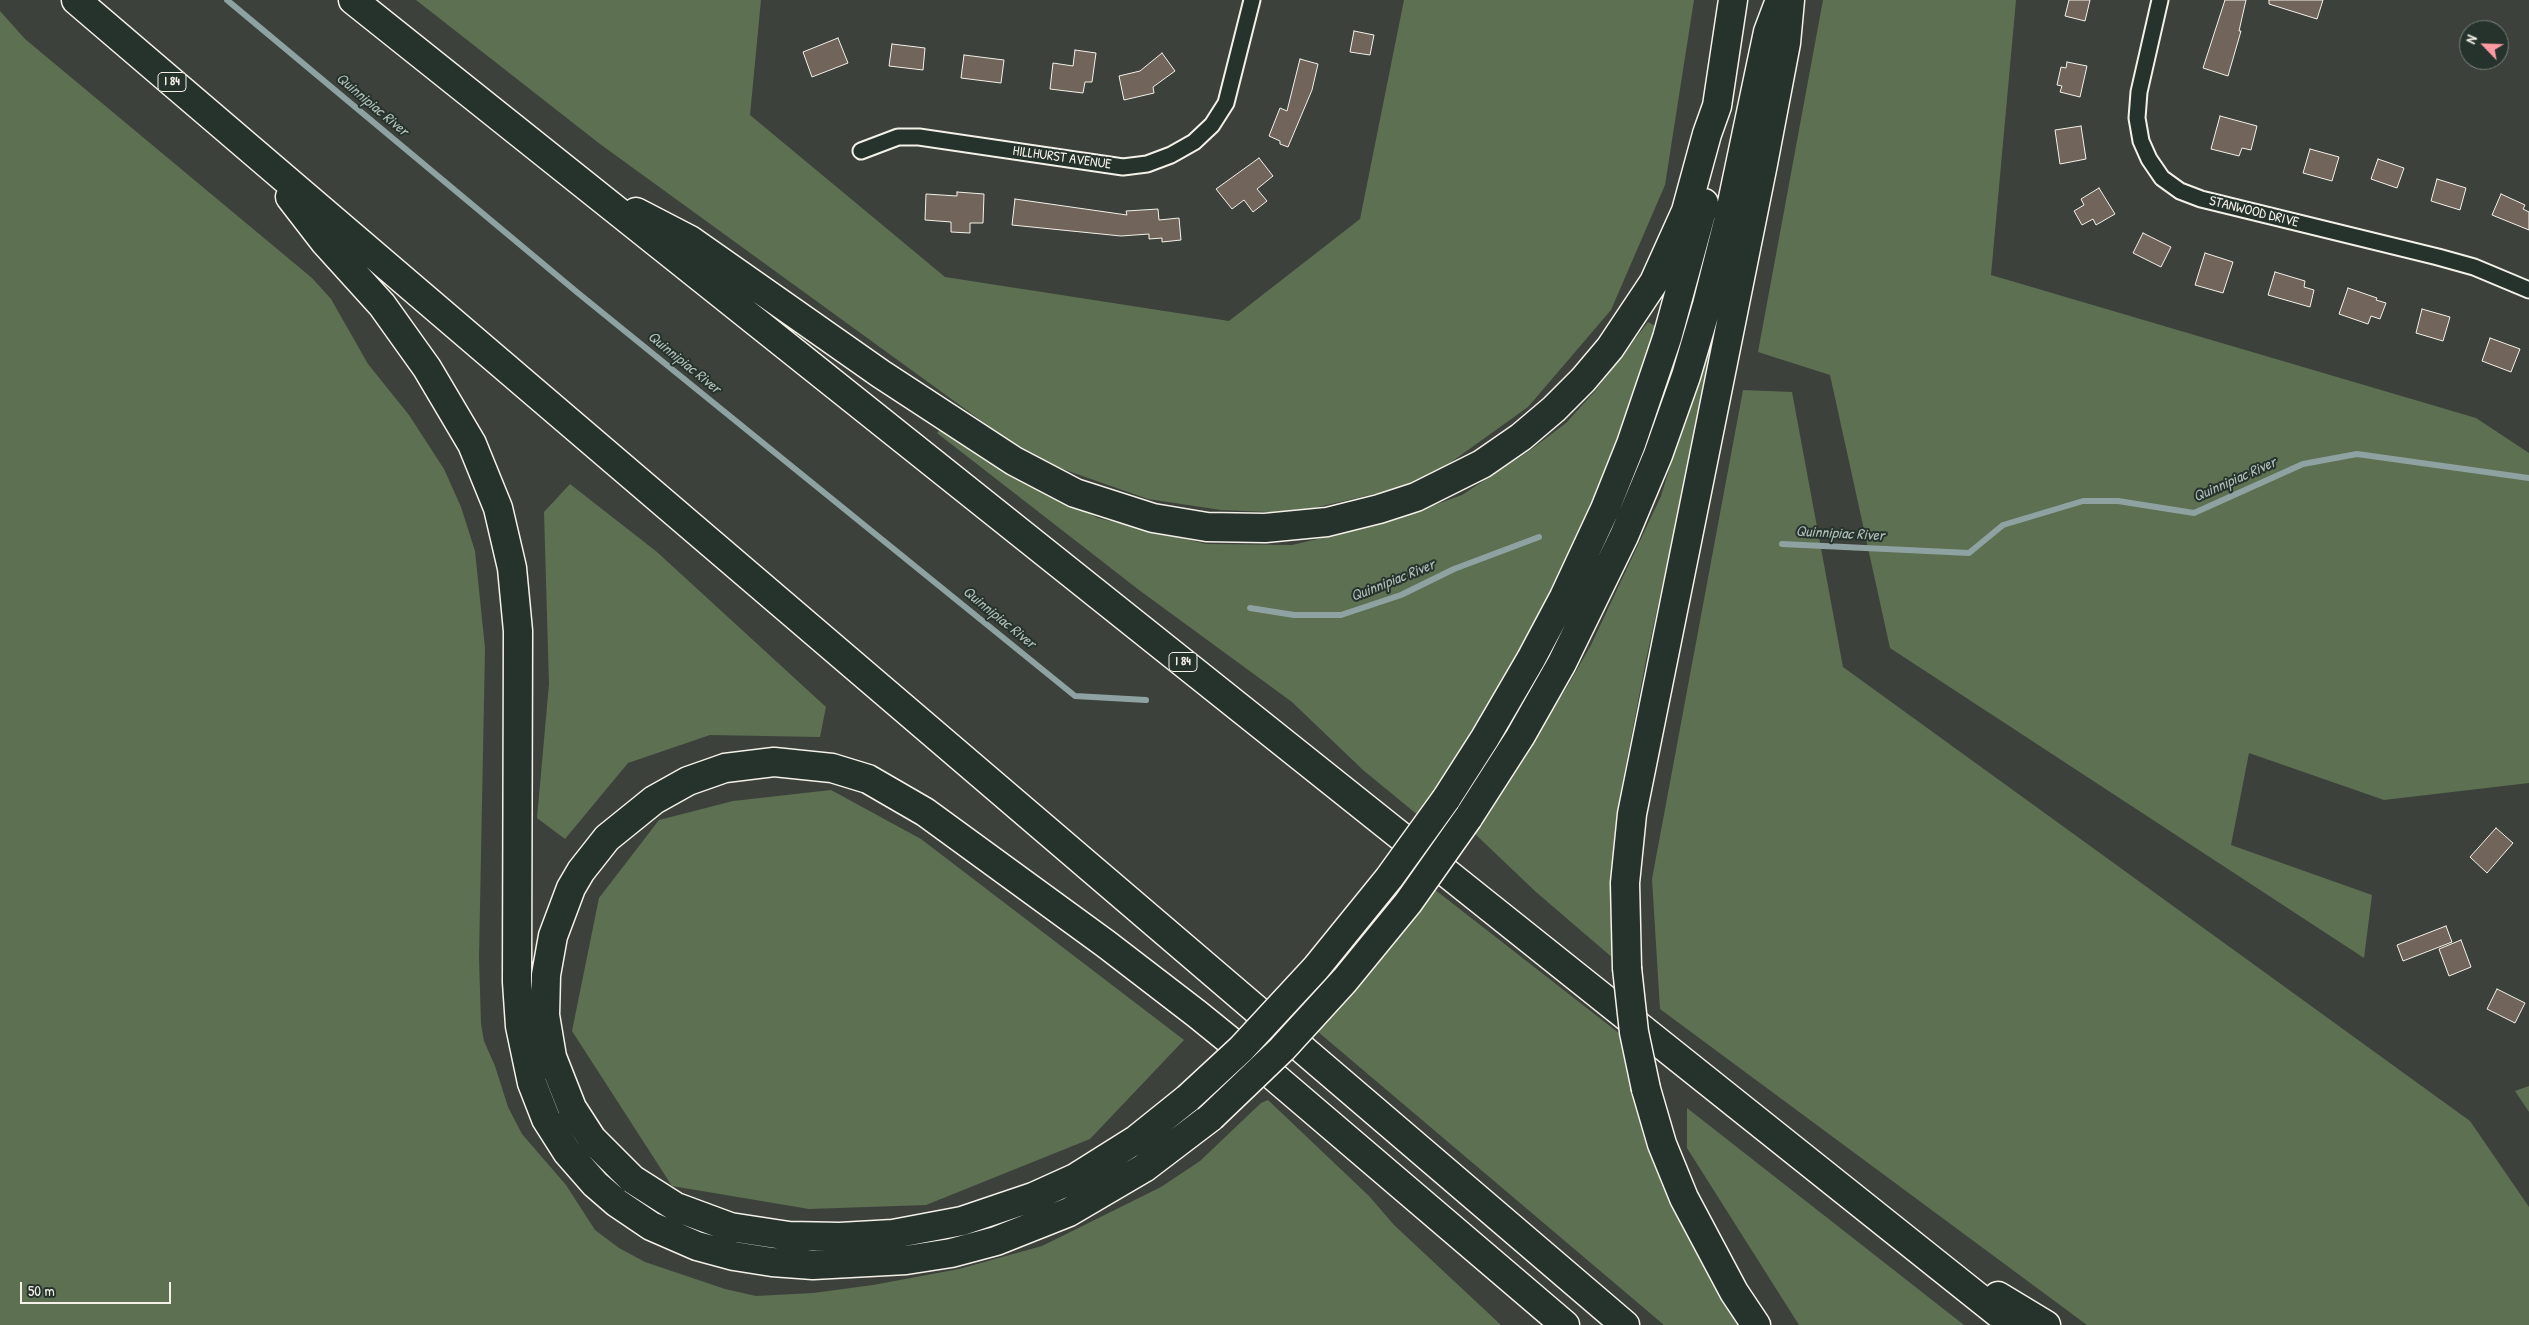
<!DOCTYPE html>
<html>
<head>
<meta charset="utf-8">
<style>
  body { margin:0 }
  #map { position:relative; width:2529px; height:1325px; overflow:hidden; background:#3c423b; font-family:"Patrick Hand",sans-serif }
  canvas { display:block }
  .north { position:absolute; left:2459px; top:20px; width:50px; height:50px; box-sizing:border-box; background:#26332d; border:1px solid #787f78; border-radius:50%; rotate:294deg; font-size:14px; font-weight:700; line-height:20px; text-align:center; color:#f4f1e8 }
  .north::after { content:''; display:block; margin:auto; width:18px; height:22px; background:#ff9aa2; clip-path:polygon(50% 0,100% 100%,50% 72%,0 100%) }
  .scale { position:absolute; left:20px; top:1282px; width:151px; height:22px; box-sizing:border-box; border:2px solid #f4f1e8; border-top:0; padding-left:6px; font-size:15px; line-height:18px; white-space:nowrap; color:#f4f1e8; -webkit-text-stroke:4px #26332d; paint-order:stroke }
</style>
</head>
<body>
<div id="map">
<canvas width="2529" height="1325"></canvas>
<div class="north">N</div>
<div class="scale">50 m</div>
</div>
<script>
const context = document.querySelector('canvas').getContext('2d');
context.lineJoin = 'round';
function fillPath(path, color) { context.fillStyle = color; context.fill(path, 'evenodd'); }
const shape = rows => new Path2D(rows.map(r => 'M' + r).join(''));
function stroke(path, color, width, dash) { context.strokeStyle = color; context.lineWidth = width; context.lineCap = dash ? 'butt' : 'round'; context.setLineDash(dash || []); context.stroke(path); }
function label(font, color, halo, rows, align = 'center') {
  context.font = font + ' "Patrick Hand",sans-serif'; context.lineWidth = 4; context.setLineDash([]); context.textBaseline = 'middle'; context.strokeStyle = halo; context.fillStyle = color; for (const [text, x, y, turn = 0] of rows) {
    context.save(); context.translate(x, y); context.rotate((+turn || 0) * Math.PI / 180); context.textAlign = isNaN(turn) ? turn : align; if (halo) context.strokeText(text, 0, 0); context.fillText(text, 0, 0); context.restore();
  }
}
fillPath(shape([
  [416,0,761,0,750,115,945,277,1229,321,1360,219,1404,0,1694,0,1665,185,1611,310,1528,407,1422,483,1292,513,1221,510,1148,499,1034,459,600,144],
  [1823,0,2016,0,1991,275,2476,418,2529,453,2529,783,2384,800,2249,753,2231,845,2372,895,2364,958,1890,648,1830,375,1758,352],
  [0,11,25,39,312,278,331,299,368,364,409,415,444,469,461,507,475,551,485,648,479,958,481,1024,484,1041,495,1066,508,1107,522,1134,566,1185,595,1230,619,1248,645,1262,725,1289,756,1296,813,1293,873,1285,959,1269,1042,1246,1161,1187,1200,1161,1261,1103,1268,1100,1369,1196,1394,1225,1501,1325,0,1325],
  [1648,322,1655,326,1632,399,1590,508,1556,582,1492,703,1419,816,1363,770,1292,702,1139,590,937,433,942,427,1028,484,1098,518,1206,544,1292,545,1381,524,1462,495,1529,451,1566,423,1595,391],
  [1709,338,1716,340,1646,660,1619,801,1611,890,1614,959,1536,892,1474,833,1567,687,1591,645,1661,496],
  [1743,390,1792,392,1843,667,2470,1121,2529,1207,2529,1325,2087,1325,1660,1009,1652,879],
  [570,484,657,552,826,707,820,737,710,735,628,763,565,839,537,818,549,684,544,512],
  [831,790,921,839,1184,1040,1090,1139,926,1205,809,1209,672,1186,572,1031,599,898,659,820,733,801],
  [1434,889,1624,1037,1744,1325,1664,1325,1317,1031],
  [2529,1086,2529,1112,2515,1091],
  [1687,1108,1964,1325,1799,1325,1687,1148]
]), '#5d7052');
stroke(shape([
  [227,0,578,293,1075,696,1146,700],
  [1782,544,1969,553,2003,525,2083,501,2118,501,2194,513,2303,464,2357,454,2529,478],
  [1250,608,1294,615,1341,615,1401,595,1454,569,1539,537]
]), '#8ea2a1', 6);
const building = shape([
  [2069,0,2090,0,2085,21,2065,16,2069,0],
  [2225,0,2246,0,2239,31,2241,31,2228,76,2203,68,2225,0],
  [2269,0,2323,0,2317,19,2269,4,2269,0],
  [1354,31,1374,35,1370,55,1350,52,1354,31],
  [838,38,848,63,812,77,803,52,838,38],
  [892,44,925,48,923,70,889,66,892,44],
  [1075,50,1096,53,1092,82,1085,82,1083,93,1050,89,1053,63,1073,66,1075,50],
  [1162,53,1175,71,1153,87,1154,93,1124,100,1119,76,1140,71,1162,53],
  [964,55,1004,60,1001,83,961,78,964,55],
  [1300,59,1318,64,1312,90,1288,147,1280,144,1280,141,1269,136,1280,108,1287,111,1300,59],
  [2067,62,2087,66,2080,97,2060,92,2062,86,2057,85,2061,67,2066,68,2067,62],
  [2220,116,2257,126,2251,150,2242,148,2239,156,2211,149,2220,116],
  [2081,126,2086,159,2060,164,2055,130,2081,126],
  [2310,149,2339,157,2332,181,2303,173,2310,149],
  [1259,158,1273,176,1257,189,1267,201,1253,212,1244,200,1232,209,1216,189,1259,158],
  [2378,159,2404,168,2397,188,2371,179,2378,159],
  [2437,179,2466,188,2460,210,2431,201,2437,179],
  [2099,188,2115,214,2096,225,2093,219,2082,225,2074,211,2084,205,2081,199,2099,188],
  [957,192,984,194,983,223,970,223,970,233,951,232,951,222,925,220,926,194,957,196,957,192],
  [2501,194,2525,205,2523,209,2529,212,2529,230,2492,215,2501,194],
  [1015,199,1127,215,1126,211,1158,209,1159,220,1179,218,1181,240,1162,242,1162,238,1149,239,1149,234,1121,236,1012,225,1015,199],
  [2143,233,2171,247,2161,267,2133,253,2143,233],
  [2205,253,2233,262,2223,293,2195,285,2205,253],
  [2275,272,2305,281,2304,287,2314,290,2310,307,2268,295,2275,272],
  [2348,288,2377,298,2376,300,2386,303,2380,319,2371,316,2368,324,2339,314,2348,288],
  [2422,309,2450,317,2443,341,2416,333,2422,309],
  [2490,338,2520,349,2511,372,2482,361,2490,338],
  [2496,828,2513,843,2487,873,2470,857,2496,828],
  [2446,926,2452,942,2403,961,2397,945,2446,926],
  [2461,940,2471,967,2449,976,2439,949,2461,940],
  [2497,989,2525,1003,2515,1023,2487,1009,2497,989]
]);
fillPath(building, '#70645b');
stroke(building, '#f4f1e8', 1);
const street = shape([
  [2160,0,2139,92,2137,118,2141,141,2149,159,2162,178,2180,191,2201,199,2438,257,2474,267,2529,290],
  [861,151,898,137,919,137,1123,167,1147,164,1171,155,1194,142,1212,125,1226,103,1252,0]
]);
const highway = shape([
  [76,0,1625,1325],
  [353,0,2013,1325],
  [290,197,324,241,382,305,427,368,472,444,498,508,512,568,518,631,517,982,520,1026,532,1083,546,1119,567,1152,595,1184,617,1203,651,1226,697,1246,734,1256,772,1262,813,1265,906,1260,951,1253,996,1241,1069,1212,1144,1168,1211,1117],
  [636,212,690,240,881,374,1014,461,1075,493,1153,518,1207,527,1265,528,1327,522,1379,509,1416,497,1482,464,1521,437,1554,409,1583,380,1610,348,1654,282,1686,211,1707,134,1717,106,1733,0],
  [1446,799,1485,738,1531,659,1564,597,1605,509,1631,444,1667,338,1704,203],
  [1468,818,1520,737,1562,663,1624,536,1658,455,1686,376,1707,305,1728,222,1768,32,1780,0],
  [1627,968,1625,883,1632,814,1763,164,1786,43,1790,0],
  [1646,1089,1662,1144,1684,1198,1734,1292,1756,1325],
  [1188,1098,1137,1139,1075,1178,1033,1197,962,1221,893,1234,840,1237,789,1236,730,1227,676,1207,632,1179,592,1139,572,1108,552,1057,545,1015,546,975,553,936,571,888,581,871,607,838,654,800,688,781,725,768,774,762,832,768,868,779,925,812,1106,944,1197,1014,1271,1074,1565,1325],
  [1998,1296,2046,1325]
]);
stroke(street, '#f4f1e8', 19);
stroke(highway, '#f4f1e8', 31);
stroke(street, '#26332d', 15);
stroke(highway, '#26332d', 28);
const highwayBridge = shape([
  [1627,968,1634,1032,1646,1089],
  [1188,1098,1241,1049,1316,968,1389,878,1446,799],
  [1211,1117,1282,1049,1345,980,1408,903,1468,818]
]);
stroke(highwayBridge, '#f4f1e8', 31, []);
stroke(highwayBridge, '#26332d', 28);
for (const [x, y, w] of [
  [172,82,28],
  [1183,662,28]
]) { const box = new Path2D(); box.roundRect(x - w / 2, y - 9.5, w, 19, 4); context.fillStyle = '#26332d'; context.fill(box); stroke(box, '#f4f1e8', 1); }
label('bold 12px', '#f4f1e8', null, [
  ["I 84",172,82],
  ["I 84",1183,662]
]);
label('14px', '#f4f1e8', '#26332d', [
  ["HILLHURST AVENUE",1062,158,8],
  ["STANWOOD DRIVE",2254,212,14]
]);
label('italic 15px', '#b0bdb8', '#26332d', [
  ["Quinnipiac River",372,105,40],
  ["Quinnipiac River",684,363,39],
  ["Quinnipiac River",2235,480,-24],
  ["Quinnipiac River",1840,534,3],
  ["Quinnipiac River",1393,581,-22],
  ["Quinnipiac River",999,618,39]
]);
</script>
</body>
</html>
